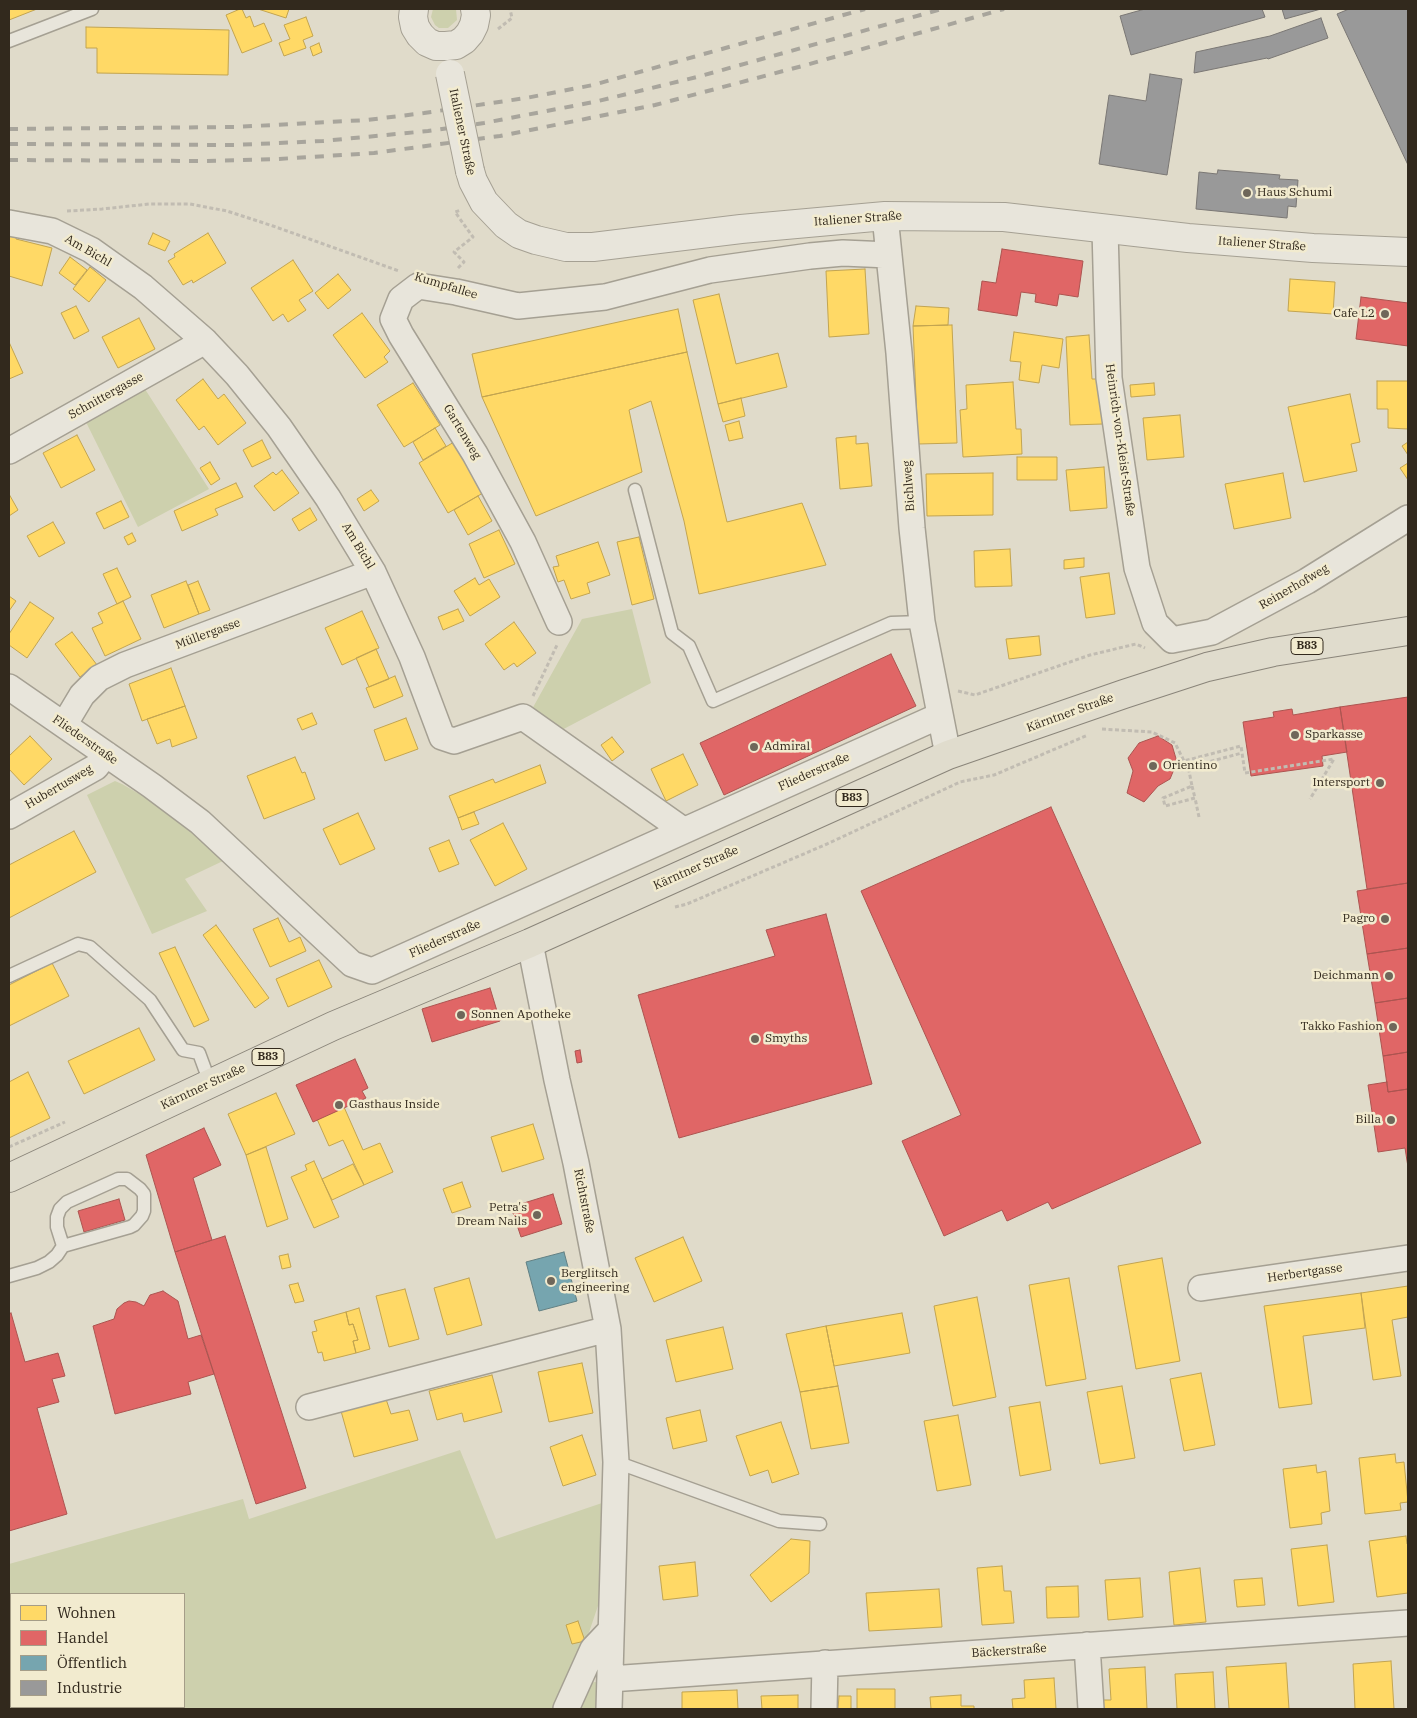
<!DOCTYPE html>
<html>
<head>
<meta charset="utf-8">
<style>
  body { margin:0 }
  #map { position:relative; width:1417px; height:1718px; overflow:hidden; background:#e0dbca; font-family:"IBM Plex Serif",serif }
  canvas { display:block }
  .frame { position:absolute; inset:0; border:10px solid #32291d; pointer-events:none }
  .legend { position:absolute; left:10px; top:1593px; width:175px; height:115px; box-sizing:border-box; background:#f2ebcf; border:1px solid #a59d88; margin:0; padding:6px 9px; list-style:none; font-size:15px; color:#32291d }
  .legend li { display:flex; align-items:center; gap:10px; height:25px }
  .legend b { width:25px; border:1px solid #a59d88 }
</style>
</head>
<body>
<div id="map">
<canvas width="1417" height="1718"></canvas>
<div class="frame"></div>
<ul class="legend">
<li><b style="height:14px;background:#ffd966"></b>Wohnen</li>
<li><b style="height:14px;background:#e06666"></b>Handel</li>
<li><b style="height:14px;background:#76a5af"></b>Öffentlich</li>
<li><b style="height:14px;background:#999"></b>Industrie</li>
</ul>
</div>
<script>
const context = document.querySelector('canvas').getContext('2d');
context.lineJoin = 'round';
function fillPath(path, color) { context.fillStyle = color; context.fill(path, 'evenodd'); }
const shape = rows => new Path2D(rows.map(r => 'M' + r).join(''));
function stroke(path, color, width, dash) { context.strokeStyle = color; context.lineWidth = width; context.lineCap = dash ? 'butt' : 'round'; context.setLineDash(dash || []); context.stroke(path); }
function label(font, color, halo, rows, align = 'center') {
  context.font = font + ' "IBM Plex Serif",serif'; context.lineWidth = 5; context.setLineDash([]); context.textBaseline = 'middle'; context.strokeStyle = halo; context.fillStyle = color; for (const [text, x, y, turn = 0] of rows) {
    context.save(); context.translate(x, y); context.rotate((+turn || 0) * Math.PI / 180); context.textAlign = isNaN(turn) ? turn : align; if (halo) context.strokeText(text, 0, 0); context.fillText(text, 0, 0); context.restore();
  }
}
fillPath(shape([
  [433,9,456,9,457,20,448,28,439,28,435,25,431,17],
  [143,386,209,489,138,527,84,418],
  [632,609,651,683,558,732,531,711,582,619],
  [115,781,122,784,153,802,182,824,223,861,185,879,207,911,152,934,87,795],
  [460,1450,496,1539,602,1503,603,1591,581,1656,557,1709,9,1709,9,1564,243,1499,249,1519],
  [11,1594,184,1594,184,1707,11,1707],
  [596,1682,596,1709,572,1709,584,1683]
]), '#cdd0ad');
const homes = shape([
  [9,9,37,9,9,20,9,9],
  [240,9,242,9,246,18,250,16,254,27,264,23,272,41,242,53,226,15,240,9],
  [258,9,289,9,286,18,258,9],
  [306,17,313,36,303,40,306,48,284,56,279,43,290,39,284,25,306,17],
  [86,27,229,30,228,75,97,73,97,48,86,48,86,27],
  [319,43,322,52,313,56,310,47,319,43],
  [153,233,170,241,165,251,148,244,153,233],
  [208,233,226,263,193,283,192,280,183,285,168,261,175,257,174,254,208,233],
  [17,234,16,239,52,248,42,286,9,276,9,235,17,234],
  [70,257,87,270,75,285,59,273,70,257],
  [293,260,313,291,299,300,306,310,288,322,283,314,273,321,251,288,293,260],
  [90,267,106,280,89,302,73,289,90,267],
  [865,269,869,334,829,337,826,271,865,269],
  [338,274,351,290,328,309,315,293,338,274],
  [1290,279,1335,282,1333,314,1288,311,1290,279],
  [719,294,736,364,778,353,787,387,718,404,693,300,719,294],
  [76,306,89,331,74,339,61,313,76,306],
  [916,306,949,308,948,325,913,326,916,306],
  [678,309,687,352,482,397,472,354,678,309],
  [362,313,390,351,384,357,388,362,365,378,333,335,362,313],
  [139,318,155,349,118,368,102,337,139,318],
  [952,325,957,443,918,444,913,326,952,325],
  [1014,332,1063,339,1059,368,1042,365,1039,383,1019,380,1021,362,1010,361,1014,332],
  [1089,335,1092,379,1101,379,1103,424,1070,425,1066,337,1089,335],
  [9,342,23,373,9,379,9,342],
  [687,352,727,522,802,503,826,565,699,594,684,521,651,401,629,410,642,472,536,516,482,397,687,352],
  [203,379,218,399,224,394,246,423,218,445,204,426,199,430,176,400,203,379],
  [1377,381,1408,381,1408,429,1388,428,1388,409,1377,409,1377,381],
  [1013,382,1016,429,1021,429,1022,454,963,457,960,410,967,409,966,385,1013,382],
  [413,383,440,425,404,447,377,405,413,383],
  [1154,383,1155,395,1131,397,1130,385,1154,383],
  [1350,394,1360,442,1351,444,1357,471,1304,482,1288,407,1350,394],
  [741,398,745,416,723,422,718,404,741,398],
  [1180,415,1184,457,1147,460,1143,418,1180,415],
  [739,421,743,438,729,441,725,425,739,421],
  [435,428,446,446,423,460,413,442,435,428],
  [77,435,95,470,61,488,43,453,77,435],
  [856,436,856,444,868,443,872,486,840,489,836,438,856,436],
  [262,440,271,458,252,467,243,450,262,440],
  [454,442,483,493,448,513,419,463,454,442],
  [1408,442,1408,455,1402,446,1408,442],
  [1017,457,1057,457,1057,480,1017,480,1017,457],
  [210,462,220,479,211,485,200,468,210,462],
  [1408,463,1408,480,1400,468,1408,463],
  [1104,467,1107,508,1070,511,1066,470,1104,467],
  [282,470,299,493,274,511,254,486,273,472,276,475,282,470],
  [993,473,993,515,927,516,926,474,993,473],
  [1283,473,1291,518,1234,529,1225,484,1283,473],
  [236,483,243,497,215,509,218,515,182,531,174,511,236,483],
  [371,490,379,501,364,511,357,499,371,490],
  [9,494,18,510,9,516,9,494],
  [478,496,492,521,468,535,454,510,478,496],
  [121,501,129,517,104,529,96,513,121,501],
  [310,508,317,520,299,531,292,519,310,508],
  [53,522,65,543,39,557,27,536,53,522],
  [499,530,515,564,484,578,469,544,499,530],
  [132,533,136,541,128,545,124,537,132,533],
  [639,537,654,599,632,605,617,542,639,537],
  [598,542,610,575,587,583,590,593,571,599,564,580,558,582,553,567,559,566,556,556,598,542],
  [1010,549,1012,586,975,587,974,551,1010,549],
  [1084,558,1084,567,1064,569,1064,560,1084,558],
  [117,568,131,597,117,604,103,574,117,568],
  [1109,573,1115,614,1086,618,1080,577,1109,573],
  [475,578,479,585,489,579,500,597,470,616,454,591,475,578],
  [186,581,199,614,164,628,151,595,186,581],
  [198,581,210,610,199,614,188,585,198,581],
  [9,596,16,601,9,611,9,596],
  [123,601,141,639,105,656,92,628,103,623,98,613,123,601],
  [30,602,54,618,27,658,9,645,9,634,30,602],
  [458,609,464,621,443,630,438,617,458,609],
  [362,611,379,648,342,665,325,628,362,611],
  [514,622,536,653,517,667,514,663,504,670,485,644,514,622],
  [72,632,97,665,80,677,55,644,72,632],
  [1039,636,1041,655,1009,659,1006,639,1039,636],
  [376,649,389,679,369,687,356,658,376,649],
  [171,668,185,706,142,721,129,684,171,668],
  [395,676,403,696,374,708,366,688,395,676],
  [185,706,197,738,172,747,170,739,157,744,147,719,185,706],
  [312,713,317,724,302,730,297,719,312,713],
  [406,718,418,749,385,761,374,730,406,718],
  [30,736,52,759,24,785,9,769,9,756,30,736],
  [612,737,624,752,612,761,601,745,612,737],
  [683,754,698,785,666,801,651,769,683,754],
  [295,757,302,773,305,772,315,799,264,819,247,776,295,757],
  [540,765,546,783,458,818,449,796,493,779,495,783,540,765],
  [474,812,479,824,462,830,458,818,474,812],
  [358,813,375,849,340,865,323,829,358,813],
  [503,823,527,869,495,886,470,840,503,823],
  [74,831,96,872,9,918,9,865,74,831],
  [449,840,459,864,439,872,429,848,449,840],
  [278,918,289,942,300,937,306,951,270,967,253,929,278,918],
  [216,925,269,998,255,1008,203,935,216,925],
  [175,947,209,1020,194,1027,159,953,175,947],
  [319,960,332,987,288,1007,276,979,319,960],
  [52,963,69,996,9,1026,9,985,52,963],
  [139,1028,155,1060,84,1094,68,1061,139,1028],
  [28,1072,50,1118,9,1138,9,1082,28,1072],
  [276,1093,295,1134,246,1155,228,1114,276,1093],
  [344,1107,363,1150,380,1143,393,1172,364,1185,343,1140,329,1146,317,1119,344,1107],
  [533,1124,544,1159,502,1172,491,1137,533,1124],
  [266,1147,288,1219,267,1227,246,1155,266,1147],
  [314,1161,339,1217,314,1228,291,1177,307,1170,305,1165,314,1161],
  [353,1164,364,1185,332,1200,322,1179,353,1164],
  [462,1182,471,1207,452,1213,443,1189,462,1182],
  [683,1237,702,1281,654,1302,635,1258,683,1237],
  [288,1254,291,1267,282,1269,279,1256,288,1254],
  [1162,1258,1180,1361,1136,1369,1118,1266,1162,1258],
  [469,1278,482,1325,447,1335,434,1288,469,1278],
  [1069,1278,1086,1379,1046,1386,1029,1285,1069,1278],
  [298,1283,304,1301,295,1303,289,1285,298,1283],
  [1408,1286,1408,1317,1392,1320,1401,1376,1373,1380,1361,1293,1408,1286],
  [405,1289,419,1339,389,1347,376,1296,405,1289],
  [1361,1293,1365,1328,1303,1336,1312,1404,1279,1408,1264,1306,1361,1293],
  [977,1297,996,1397,953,1406,934,1306,977,1297],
  [359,1308,370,1349,356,1353,353,1341,358,1340,353,1324,349,1325,346,1312,359,1308],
  [346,1312,349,1325,353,1324,358,1340,353,1341,356,1353,324,1361,322,1352,318,1353,312,1332,317,1331,314,1321,346,1312],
  [902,1313,910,1353,834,1366,826,1326,902,1313],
  [826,1326,838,1386,800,1392,786,1334,826,1326],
  [723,1327,733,1369,676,1382,666,1340,723,1327],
  [582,1363,593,1413,549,1422,538,1372,582,1363],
  [1201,1373,1215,1445,1184,1451,1170,1379,1201,1373],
  [492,1375,502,1412,464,1422,462,1413,437,1420,429,1391,492,1375],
  [838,1386,849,1443,811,1449,800,1392,838,1386],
  [1122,1386,1135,1458,1100,1464,1087,1392,1122,1386],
  [386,1399,391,1414,409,1410,418,1440,354,1457,341,1411,386,1399],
  [1040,1402,1051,1470,1020,1476,1009,1407,1040,1402],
  [700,1410,707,1441,673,1449,666,1418,700,1410],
  [958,1415,971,1485,937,1491,924,1421,958,1415],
  [781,1422,799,1474,772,1483,768,1470,750,1476,736,1436,781,1422],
  [582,1435,596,1475,563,1486,550,1447,582,1435],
  [1395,1454,1396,1463,1404,1462,1408,1502,1400,1503,1401,1510,1365,1514,1359,1458,1395,1454],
  [1316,1465,1317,1473,1326,1471,1330,1511,1321,1513,1322,1524,1290,1528,1283,1469,1316,1465],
  [1406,1536,1407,1544,1408,1544,1408,1593,1377,1597,1369,1541,1406,1536],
  [791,1539,810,1541,809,1573,771,1602,750,1575,791,1539],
  [1327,1545,1334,1602,1298,1606,1291,1549,1327,1545],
  [695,1562,698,1596,663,1600,659,1566,695,1562],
  [1002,1566,1004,1591,1011,1591,1014,1623,982,1625,977,1568,1002,1566],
  [1200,1568,1206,1622,1174,1625,1169,1572,1200,1568],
  [1140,1578,1143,1617,1108,1620,1105,1580,1140,1578],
  [1262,1578,1265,1605,1237,1607,1234,1580,1262,1578],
  [1078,1586,1079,1617,1047,1618,1046,1587,1078,1586],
  [939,1589,942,1627,869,1631,866,1593,939,1589],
  [578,1621,585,1641,572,1644,566,1625,578,1621],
  [1391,1661,1394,1709,1355,1709,1353,1664,1391,1661],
  [1286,1663,1289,1709,1229,1709,1226,1667,1286,1663],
  [1145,1667,1147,1709,1101,1709,1100,1700,1111,1700,1109,1669,1145,1667],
  [1213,1672,1215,1709,1177,1709,1175,1674,1213,1672],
  [1054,1678,1056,1709,1013,1709,1012,1699,1025,1698,1024,1680,1054,1678],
  [857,1689,895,1689,895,1709,857,1709,857,1689],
  [737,1690,738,1709,682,1709,682,1692,737,1690],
  [798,1695,798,1709,762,1709,761,1696,798,1695],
  [961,1695,961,1706,974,1706,974,1709,931,1709,930,1697,961,1695],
  [839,1696,851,1696,851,1709,838,1709,839,1696]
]);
fillPath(homes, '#ffd966');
stroke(homes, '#c2a450', 1);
const shops = shape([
  [1002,249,1083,261,1078,297,1059,294,1057,306,1035,302,1036,294,1021,292,1017,316,978,310,982,281,996,283,1002,249],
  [1361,297,1408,303,1408,346,1356,339,1361,297],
  [891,654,916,706,724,795,700,743,891,654],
  [1408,697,1408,883,1367,889,1340,707,1408,697],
  [1340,707,1347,752,1322,756,1323,766,1251,776,1243,722,1274,717,1273,712,1292,709,1293,715,1340,707],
  [1158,736,1172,745,1177,762,1170,779,1158,786,1144,802,1127,793,1133,771,1128,758,1139,743,1158,736],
  [1051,807,1201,1143,1052,1209,1048,1202,1007,1221,1002,1210,944,1236,902,1141,961,1115,861,891,1051,807],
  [1408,883,1408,948,1367,954,1357,891,1408,883],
  [826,914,872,1084,679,1138,638,995,775,956,766,930,826,914],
  [1408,948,1408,998,1375,1003,1367,954,1408,948],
  [490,988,500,1021,432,1042,422,1009,490,988],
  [1408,998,1408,1052,1383,1056,1375,1003,1408,998],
  [580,1050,582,1062,577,1063,575,1051,580,1050],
  [1408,1052,1408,1089,1388,1092,1383,1056,1408,1052],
  [355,1059,368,1088,362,1091,366,1098,313,1122,296,1085,355,1059],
  [1387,1082,1388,1092,1408,1089,1408,1167,1405,1148,1378,1152,1368,1085,1387,1082],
  [204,1128,221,1165,193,1178,212,1240,175,1252,146,1155,204,1128],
  [553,1194,562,1224,521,1237,511,1207,553,1194],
  [119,1199,125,1220,84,1232,78,1211,119,1199],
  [225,1236,306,1488,256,1504,175,1252,225,1236],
  [163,1291,178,1301,188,1339,201,1335,214,1374,188,1382,191,1394,115,1414,93,1326,114,1319,117,1309,124,1303,129,1301,136,1302,144,1306,150,1295,163,1291],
  [11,1313,25,1362,58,1353,65,1376,52,1379,59,1402,37,1408,67,1514,9,1531,9,1314,11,1313]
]);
fillPath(shops, '#e06666');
stroke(shops, '#ac5450', 1);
const public = shape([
  [564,1252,577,1301,539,1311,526,1262,564,1252]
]);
fillPath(public, '#76a5af');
stroke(public, '#628083', 1);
const industry = shape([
  [1145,9,1262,9,1265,17,1131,55,1120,16,1145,9],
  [1282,9,1321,9,1285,19,1282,9],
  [1349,9,1408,9,1408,165,1337,14,1349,9],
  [1321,18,1328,38,1268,59,1267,58,1194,73,1196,52,1270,36,1321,18],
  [1150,74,1182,79,1167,175,1099,164,1109,95,1146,101,1150,74],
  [1218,170,1280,175,1279,179,1298,180,1296,207,1288,206,1287,218,1196,209,1199,172,1217,174,1218,170]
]);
fillPath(industry, '#999');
stroke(industry, '#7a7774', 1);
const service = shape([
  [9,41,92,9],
  [635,490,672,633,689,646,713,701,891,623,922,622],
  [9,976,78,944,90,947,150,1000,183,1050,199,1053,210,1083],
  [9,1276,37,1268,49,1262,57,1255,63,1246,130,1227,134,1225,142,1216,144,1211,144,1194,140,1189,127,1179,118,1179,67,1202,60,1209,57,1217,57,1227,63,1246],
  [616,1462,779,1521,820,1524]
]);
const minor = shape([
  [885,216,899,353,912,528,922,622,948,755],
  [9,223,52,231,91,250,143,287,205,341,237,375,279,427,328,498,373,572,412,657,442,737,454,741,523,717,683,830],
  [1105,229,1109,378,1137,568,1155,623,1172,640,1212,632,1307,581,1408,518],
  [9,451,205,341],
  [559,622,523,542,475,454,401,335,393,319,401,299,418,286,456,292,518,306,605,297,710,270,810,256,843,253,889,255],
  [9,687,152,786,200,822,352,964,372,971,939,716],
  [64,725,82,695,99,678,125,665,373,572],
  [9,816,96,767,106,754],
  [530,943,557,1080,576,1163,608,1329,616,1462,609,1709],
  [1201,1288,1408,1258],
  [309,1407,608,1329],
  [1087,1645,1091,1709],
  [610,1679,1408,1623],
  [566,1709,593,1649,611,1630],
  [824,1709,825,1663]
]);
const tertiary = shape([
  [414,9,413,17,415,27,420,35,427,42,436,46,446,46,456,45,464,40,470,33,474,25,476,15,475,9],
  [470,171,473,181,484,202,506,225,519,234,536,240,566,247,593,247,741,229,885,216,1004,217,1188,238,1313,248,1408,252]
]);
const primary = shape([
  [9,1178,333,1026,530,943,948,755,1124,694,1207,667,1273,652,1408,631]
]);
stroke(service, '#a5a093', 15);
stroke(minor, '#a5a093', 28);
stroke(tertiary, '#a5a093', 30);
stroke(primary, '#8a857a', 30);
stroke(shape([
  [498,29,512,18,510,9],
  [67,211,102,209,149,204,190,204,227,211,273,226,399,271],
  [458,268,464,262,454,252,473,237,455,212,461,210],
  [958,691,975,695,1090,655,1136,644,1145,648],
  [533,696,557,645],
  [1102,729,1152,732,1175,743,1184,761,1241,746,1245,773,1334,759,1310,799],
  [1192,786,1195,798],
  [1199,817,1195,798,1165,806,1163,798,1192,786,1189,771,1193,766,1242,753],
  [675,907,687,904,827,844,960,782,994,775,1088,735],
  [9,1147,65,1122]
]), '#c1bcb2', 3, [4, 2.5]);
stroke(service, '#e8e5db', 12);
stroke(minor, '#e8e5db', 25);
stroke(tertiary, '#e8e5db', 28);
stroke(primary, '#e0dccd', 28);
stroke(shape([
  [9,129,235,127,367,120,424,113,526,98,593,85,865,9],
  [9,144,234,145,323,141,428,131,484,123,594,102,697,77,942,9],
  [9,160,204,161,278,159,374,153,500,136,655,105,806,65,1004,9]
]), '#a8a59c', 4, [9, 9]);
const tertiaryBridge = shape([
  [450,74,470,171]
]);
stroke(tertiaryBridge, '#a5a093', 30, []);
stroke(tertiaryBridge, '#e8e5db', 28);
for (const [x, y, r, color] of [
  [1247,193,5,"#6f675a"],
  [1385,314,5,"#6f675a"],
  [1295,735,5,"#6f675a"],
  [754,747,5,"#6f675a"],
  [1153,766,5,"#6f675a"],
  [1380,783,5,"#6f675a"],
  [1385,919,5,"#6f675a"],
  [1389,976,5,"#6f675a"],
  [461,1015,5,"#6f675a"],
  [1393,1027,5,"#6f675a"],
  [755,1039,5,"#6f675a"],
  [339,1105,5,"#6f675a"],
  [1391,1120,5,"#6f675a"],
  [537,1215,5,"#6f675a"],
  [551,1281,5,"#6f675a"]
]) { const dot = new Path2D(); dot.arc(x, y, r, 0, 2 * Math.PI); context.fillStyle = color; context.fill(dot); stroke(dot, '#f2ebcf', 2); }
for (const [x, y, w] of [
  [1307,646,32],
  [852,798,32],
  [268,1057,32]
]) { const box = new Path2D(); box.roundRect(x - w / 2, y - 8.5, w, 17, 4); context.fillStyle = '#f2ebcf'; context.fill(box); stroke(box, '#32291d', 1); }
label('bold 11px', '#32291d', null, [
  ["B83",1307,646],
  ["B83",852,798],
  ["B83",268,1057]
]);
label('12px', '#32291d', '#f2ebcf', [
  ["Italiener Straße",462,132,78],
  ["Italiener Straße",858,219,-4],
  ["Italiener Straße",1262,244,4],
  ["Am Bichl",88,251,30],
  ["Kumpfallee",446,286,17],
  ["Schnittergasse",106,396,-29],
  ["Gartenweg",462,432,59],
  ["Heinrich-von-Kleist-Straße",1120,440,82],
  ["Bichlweg",909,486,-94],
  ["Am Bichl",358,546,59],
  ["Reinerhofweg",1294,587,-30],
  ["Müllergasse",208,634,-20],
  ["Kärntner Straße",1070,713,-20],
  ["Fliederstraße",85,740,35],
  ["Fliederstraße",814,772,-24],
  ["Hubertusweg",59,787,-30],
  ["Kärntner Straße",696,868,-24],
  ["Fliederstraße",445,939,-24],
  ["Kärntner Straße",203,1087,-25],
  ["Richtstraße",584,1201,79],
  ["Herbertgasse",1305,1273,-8],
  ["Bäckerstraße",1009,1651,-4]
]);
label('12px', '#32291d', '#f2ebcf', [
  ["Haus Schumi",1257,193],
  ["Cafe L2",1375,314,"right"],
  ["Sparkasse",1305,735],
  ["Admiral",764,747],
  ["Orientino",1163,766],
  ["Intersport",1370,783,"right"],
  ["Pagro",1375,919,"right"],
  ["Deichmann",1379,976,"right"],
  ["Sonnen Apotheke",471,1015],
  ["Takko Fashion",1383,1027,"right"],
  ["Smyths",765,1039],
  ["Gasthaus Inside",349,1105],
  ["Billa",1381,1120,"right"],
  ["Petra's",527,1208,"right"],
  ["Dream Nails",527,1222,"right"],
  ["Berglitsch",561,1274],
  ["engineering",561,1288]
], 'left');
</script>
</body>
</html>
